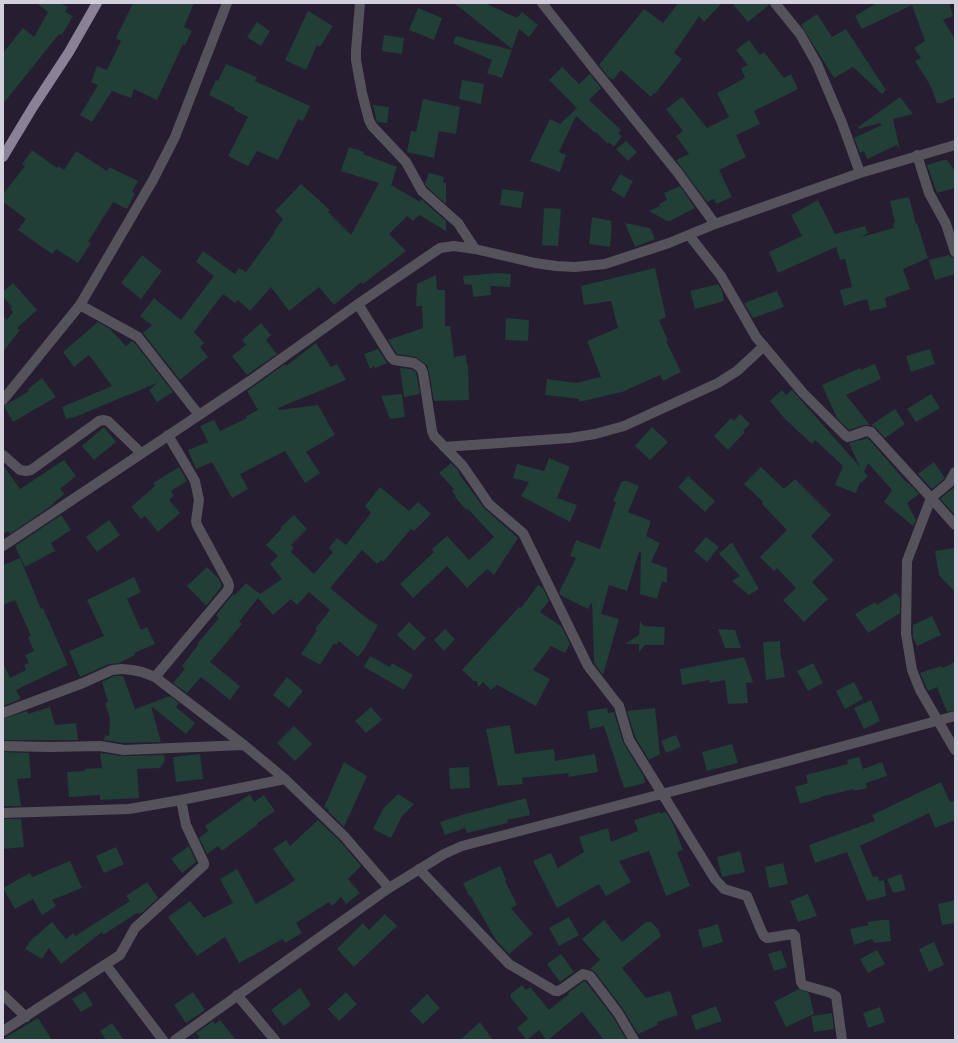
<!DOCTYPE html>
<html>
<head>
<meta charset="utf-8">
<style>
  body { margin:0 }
  #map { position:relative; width:958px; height:1043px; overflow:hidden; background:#261d31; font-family:"Roboto Condensed",sans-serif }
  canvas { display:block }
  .frame { position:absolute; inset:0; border:4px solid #d4cfdc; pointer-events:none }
</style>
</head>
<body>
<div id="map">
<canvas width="958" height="1043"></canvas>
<div class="frame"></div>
</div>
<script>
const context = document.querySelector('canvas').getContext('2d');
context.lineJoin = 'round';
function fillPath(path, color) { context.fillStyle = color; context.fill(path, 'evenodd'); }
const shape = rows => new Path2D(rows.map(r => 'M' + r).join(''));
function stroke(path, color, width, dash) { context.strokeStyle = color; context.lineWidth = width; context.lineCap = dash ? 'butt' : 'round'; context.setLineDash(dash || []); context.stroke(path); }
fillPath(shape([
  [36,3,60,3,68,7,65,12,73,16,62,35,59,34,3,104,3,53,23,28,34,37,48,12],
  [133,3,194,3,184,27,192,31,185,45,183,44,157,100,134,89,131,98,112,91,92,122,80,115,98,85,91,82,97,66,107,70,121,41,116,38],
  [454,3,485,3,517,18,522,12,538,25,529,37,519,29,512,49],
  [678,3,722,3,704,22,699,16,674,53,682,59,655,94,654,93,651,97,621,70,613,80,611,78,610,79,599,65,644,9,663,23],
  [732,3,769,3,769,5,748,22],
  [877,3,949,3,953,16,943,20,955,39,955,97,942,103,937,103,930,85,915,61,921,58,914,48,925,41,912,5,862,29,855,16],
  [418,8,442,18,434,40,409,30],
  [308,11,333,26,320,47,317,45,306,70,285,60],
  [817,14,832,37,846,29,886,90,882,94,853,67,834,78,801,25],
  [257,22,270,31,261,46,247,37],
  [384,35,404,38,402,54,382,51],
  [456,36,512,50,502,78,487,73,492,60,453,43],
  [749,40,760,55,764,52,784,78,791,74,798,89,754,111,760,124,736,135,746,157,719,170,732,197,716,204,714,199,707,202,676,160,689,154,676,136,683,131,666,109,682,97,707,128,729,117,717,93,745,78,741,68,748,65,736,50],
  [226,64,257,77,255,81,310,106,303,121,298,119,278,160,257,151,248,166,228,156,248,117,234,110,235,108,209,95,216,80,218,81],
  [562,67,579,84,590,74,601,88,589,100,621,130,618,133,622,136,614,147,609,142,608,144,596,132,595,133,576,116,559,152,566,155,560,172,530,161,550,119,560,124,577,108,549,80],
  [462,80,484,84,481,104,459,99],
  [900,97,913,114,893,119,900,150,897,145,867,159,864,151,860,153,854,138,882,125,880,123,858,129,858,127],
  [423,99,460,107,456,134,439,131,434,158,407,152,411,131,416,132],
  [373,105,389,107,387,123,377,122],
  [626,141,637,152,628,161,616,149],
  [349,147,364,152,363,154,397,167,391,185,420,202,421,199,446,221,446,231,419,215,413,221,407,216,389,234,406,251,363,284,361,282,334,305,319,287,289,311,271,287,250,311,238,300,235,303,223,294,194,332,204,343,200,347,208,357,180,380,143,333,152,325,140,316,154,298,181,320,214,276,196,262,203,251,235,274,239,268,246,272,275,232,274,231,283,219,275,211,301,184,330,210,328,212,351,235,379,183,341,171],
  [32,150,57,168,58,166,64,170,76,151,107,171,109,167,138,181,132,192,135,193,127,209,113,202,88,242,91,243,78,263,56,249,52,254,18,230,26,219,3,202,3,194,25,166,22,164],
  [943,160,947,160,955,171,955,188,937,193,927,165],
  [429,173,444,177,443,182,446,183,446,204,427,187,425,184],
  [620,174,633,181,624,198,611,190],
  [680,186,695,208,670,221,667,221,649,211,660,206,659,204,667,200,664,193],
  [502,189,524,192,521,208,500,205],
  [909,197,916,224,917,223,928,258,903,269,910,289,885,298,887,307,870,311,867,299,844,306,840,290,852,287,845,259,840,260,836,247,778,273,769,252,802,236,791,215,818,200,835,234,865,226,868,233,861,237,894,228,893,223,895,223,890,201],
  [544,208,561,209,558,246,542,245],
  [592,217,612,221,610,225,612,224,610,247,589,244],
  [625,223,650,228,655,239,635,247],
  [142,255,162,271,141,299,121,283],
  [949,255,951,257,955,258,955,274,935,280,929,260],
  [655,268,666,317,659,320,668,341,666,341,681,372,663,381,660,375,622,392,579,402,579,399,545,395,547,379,576,383,601,377,587,341,618,328,611,301,584,305,581,286],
  [497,273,511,274,510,287,490,286,491,295,473,297,472,285,464,284,463,276],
  [436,275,437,290,445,290,445,326,450,326,454,357,466,355,467,365,468,365,469,400,434,401,429,372,427,365,415,357,397,354,388,340,423,328,422,306,416,306,417,284],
  [13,283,37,310,17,328,20,330,3,352,3,317,7,320,13,312,10,308,12,307,3,297,3,292],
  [718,284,722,290,724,301,695,309,690,291],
  [777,291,784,307,753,318,744,303],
  [506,318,529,320,528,341,505,340],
  [98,322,110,329,126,346,132,341,134,342,173,392,157,402,149,390,157,383,75,417,66,419,62,407,112,386,89,355,74,367,63,352],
  [261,323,271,335,266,340,277,354,247,375,232,356,246,345,242,340],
  [316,343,331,367,337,364,346,380,278,408,279,410,318,405,335,435,306,452,320,473,305,483,285,451,240,474,248,489,232,498,212,462,196,469,188,450,208,442,200,426,214,420,220,431,247,418,246,416,258,410,247,391,285,364,286,366],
  [378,349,387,363,375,368,374,366,370,369,364,354],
  [930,349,935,364,911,372,906,356],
  [875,364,881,379,846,395,870,425,864,425,849,430,837,418,822,385,860,368,861,370],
  [400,368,411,369,416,372,420,394,404,397],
  [42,378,56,397,13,422,4,406,29,391,28,389],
  [782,390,786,395,792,390,860,467,849,443,868,438,907,483,908,482,919,494,907,503,916,520,913,526,884,502,892,490,868,463,864,472,868,476,861,483,860,482,856,493,835,485,843,466,815,440,812,444,785,419,770,401],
  [402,394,405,417,390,419,381,396],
  [931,394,940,408,916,422,907,409],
  [895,409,905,424,885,438,876,428,871,425],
  [740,414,750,424,743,431,745,432,728,450,714,436,731,418,734,421],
  [104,427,116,442,94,460,82,446],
  [652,427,668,442,650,460,635,446],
  [549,458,570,467,557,498,577,505,570,522,521,496,529,482,513,478,517,464,544,471],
  [64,460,76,476,60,489,65,494,53,503,54,504,10,534,8,531,3,534,3,465,20,489],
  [934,462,945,478,932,489,918,474],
  [451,463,458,470,460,473,459,474,484,508,518,538,494,575,487,569,467,588,447,566,413,598,400,584,434,552,432,549,447,536,469,560,494,537,468,509,466,510,455,497,456,496,452,491,454,489,439,473],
  [179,467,187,481,171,491,174,496,169,500,180,513,158,532,145,516,141,519,131,507,155,486,153,483],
  [761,467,784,489,795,479,831,515,811,536,834,560,812,582,828,599,804,622,783,600,796,588,777,568,774,571,760,557,787,530,762,504,763,502,744,484],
  [688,476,715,501,705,512,678,487],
  [622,481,627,481,639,486,628,512,651,521,646,536,660,543,651,562,667,568,667,583,662,581,657,599,640,594,641,552,639,552,627,591,609,585,601,614,619,619,603,675,594,663,592,602,588,609,560,595,559,592,576,558,570,556,576,540,600,549,616,502,613,501],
  [380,487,409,511,418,502,431,514,414,531,411,529,383,562,381,560,377,564,362,550,330,588,369,620,378,625,365,648,358,657,339,641,336,645,334,643,320,665,301,654,317,630,315,629,330,610,309,592,297,605,291,599,273,615,258,598,239,622,242,624,210,662,240,686,230,700,201,677,187,693,173,683,185,669,182,666,198,645,197,644,219,618,216,615,233,594,235,595,246,583,260,594,282,579,270,564,278,556,266,545,282,528,281,527,294,515,307,529,291,545,294,548,291,552,314,574,333,552,329,548,337,538,346,545,371,513,365,506],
  [953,488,955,491,955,515,940,499],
  [61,515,71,530,51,543,55,551,25,567,15,546],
  [109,520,120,535,97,552,86,537],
  [706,537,719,547,707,562,694,551],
  [732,542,759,589,749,595,732,581,740,576,719,554],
  [955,548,955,592,939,575,935,551],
  [20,558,41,609,43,608,68,665,16,690,21,699,3,706,3,663,10,678,26,670,24,665,29,663,25,655,34,651,28,637,31,636,15,600,3,605,3,565],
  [207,567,219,579,222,586,206,606,187,586],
  [134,577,141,592,127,599,141,630,147,627,155,644,134,653,135,655,119,663,109,664,80,677,69,651,104,636,87,600],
  [538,585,543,588,549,601,540,612,562,627,570,644,565,653,551,646,533,670,550,679,536,706,497,685,491,690,483,682,478,688,477,681,474,681,462,670,519,607,521,608],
  [896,593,900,598,900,613,868,633,855,614,875,602,877,605],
  [932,616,941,635,917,646,913,637,913,625],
  [640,621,644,626,665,627,664,645,645,645,639,652,639,644,625,644,639,635],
  [409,622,426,638,414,651,397,635],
  [445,629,455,639,444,651,434,640],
  [718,629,735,630,741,648,725,648],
  [780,641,781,659,782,659,785,677,766,680,763,642],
  [370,656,390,667,392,663,413,675,404,690,364,667],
  [744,657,753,682,746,683,748,703,728,704,725,680,710,683,709,680,682,685,680,669],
  [955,662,955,710,947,712,937,687,928,691,920,673,941,666,942,668],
  [813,663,823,683,808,691,797,671],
  [114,676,123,676,135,709,170,696,179,703,176,707,195,723,186,734,151,706,161,742,124,743,104,740,105,735,109,736,110,718,105,703,108,702,102,682],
  [287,677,303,691,289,708,273,695],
  [854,682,863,699,845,709,836,691],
  [871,700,880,721,864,729,854,708],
  [50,707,55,725,76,723,78,740,3,740,3,719,27,711,28,714],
  [371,707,382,720,366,733,355,721],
  [607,708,608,713,614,712,623,742,644,777,645,783,624,788,604,726,590,729,587,711],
  [655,708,660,754,649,760,635,737,627,711],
  [510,725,515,754,554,749,555,761,595,754,598,772,569,777,568,773,522,778,523,784,498,786,486,729],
  [294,726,312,744,295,761,277,743],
  [676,735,681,747,666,753,661,741],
  [732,744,738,763,707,771,702,752],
  [3,752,29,753,31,778,17,779,21,806,3,806],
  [100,753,124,756,164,755,165,760,160,768,137,769,139,798,100,800,100,795,69,797,67,772,85,771,84,769,102,768],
  [200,754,203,779,176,782,173,757],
  [859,757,863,769,882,762,887,776,866,783,867,788,854,791,854,789,820,797,820,798,800,804,795,787,808,783,806,775,848,764,847,760],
  [344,762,367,776,344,827,328,811,329,810,324,807],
  [469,767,470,788,450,789,449,768],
  [941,782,950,802,955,800,955,820,935,828,929,813,860,846,873,877,878,876,879,881,884,880,886,896,867,901,847,852,815,863,809,845,875,821,872,815],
  [250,794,254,802,264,795,275,811,257,823,258,824,222,851,218,846,207,854,199,838,208,831,205,826],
  [398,794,414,804,402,816,391,838,373,829,383,809],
  [526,798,530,815,507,820,508,823,467,833,465,828,445,835,440,822,462,815],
  [660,812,660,814,666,812,673,824,683,850,677,852,690,886,666,896,649,851,619,861,631,882,606,896,599,884,557,908,533,861,551,853,558,868,584,852,579,837,608,828,611,842,638,831,634,820],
  [3,819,21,819,24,847,3,849],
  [318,820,339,840,361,866,348,879,360,893,346,904,341,897,332,906,329,902,296,923,302,933,285,943,283,939,239,963,225,937,197,956,168,917,190,901,204,918,233,903,220,879,237,869,256,904,288,885,295,880,273,849,286,840,290,846],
  [189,846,196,862,182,873,171,859],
  [116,847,124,864,104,873,96,856],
  [740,851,745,872,722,877,717,857],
  [70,861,82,888,52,900,56,906,42,915,33,899,15,909,3,888,30,873,32,877],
  [783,863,788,884,769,888,765,867],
  [500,866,506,880,505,881,517,905,511,908,533,934,509,954,496,940,470,895,469,896,463,883],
  [901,874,906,890,893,893,887,879],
  [147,882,158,898,143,912,139,914,137,913,103,935,102,932,61,964,49,948,42,959,25,949,31,940,52,922,66,939,73,933,75,936,130,901,126,896],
  [808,894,817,916,798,922,790,901],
  [955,900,955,923,942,925,938,904],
  [385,914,397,926,354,967,337,949,363,923,369,930],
  [569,917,579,935,559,946,549,928],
  [604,920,622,942,646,922,651,922,658,929,661,936,622,968,646,998,670,991,678,1015,657,1022,658,1025,638,1034,623,1009,595,972,590,969,600,960,582,939],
  [883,920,889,920,891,941,874,943,872,939,854,945,850,929,869,925,867,922],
  [718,924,723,942,703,948,698,930],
  [934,942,944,965,929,972,919,949],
  [781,950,787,967,774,971,768,954],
  [877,950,885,964,868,973,860,959],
  [561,954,574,972,560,982,547,964],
  [584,981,586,982,613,1017,626,1039,604,1040,582,1012,548,1040,546,1040,539,1030,527,1040,517,1028,528,1019,510,997,511,996,511,994,522,985,526,990,530,987,549,1010,569,994,568,993],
  [300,988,311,1005,284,1026,271,1010],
  [799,989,809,993,814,1014,786,1027,774,1002],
  [85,991,93,1005,81,1012,72,999],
  [193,992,205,1010,186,1023,174,1005],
  [346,992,357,1004,339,1021,328,1009],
  [427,994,440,1008,423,1024,410,1011],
  [716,1006,722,1021,696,1030,691,1016],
  [880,1007,885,1022,868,1028,863,1013],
  [832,1013,834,1029,814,1032,811,1016],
  [38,1018,52,1040,3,1040,3,1039],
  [220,1020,236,1040,196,1040,200,1037,196,1033,213,1021,215,1024],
  [480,1022,493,1040,460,1040],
  [112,1023,124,1040,106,1040,100,1031]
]), '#213e37');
stroke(shape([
  [360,3,356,51,356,60,362,93,369,120,372,126,406,162,422,191,458,223,475,249],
  [542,3,594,69,678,173,715,224],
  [775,3,800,34,817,64,842,123,860,173],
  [917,155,929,193,946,224,955,252],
  [689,235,721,276,756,337,803,393,845,435,848,437,852,436,866,431,871,432,931,498,907,561,906,634,912,670,920,690,955,750],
  [358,304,391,357,394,360,414,363,421,368,423,373,432,431,434,436,463,466,489,504,523,533,588,666,619,706,629,740,715,879,724,889,747,896,761,930,764,936,767,938,793,934,795,936,801,982,803,985,831,993,836,996,842,1040],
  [80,305,138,337,199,415],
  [3,400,80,305,153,180,175,137,227,3],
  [444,447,570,438,595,434,624,426,718,383,737,371,764,346],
  [3,455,20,470,26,471,31,470,99,421,104,420,108,421,141,453],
  [955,472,949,483,931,498,955,525],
  [3,546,250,381,358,304,440,248,454,246,475,249,535,263,556,266,575,267,605,264,669,243,715,224,860,173,955,145],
  [155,677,228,590,229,586,228,582,197,525,196,521,199,500,195,481,168,435],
  [3,713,83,683,112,670,122,669,132,670,142,672,155,677,244,745,285,779,344,836,389,888],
  [3,746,50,747,100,746,124,750,244,745],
  [3,813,129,809,181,800,285,779],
  [419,869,509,964,555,991,558,991,562,989,583,974,590,976,618,1013,634,1040],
  [106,965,163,1040],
  [3,995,26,1017],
  [237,995,275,1040],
  [3,1031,120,955,135,928,204,865,204,863,186,825,181,800],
  [175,1040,389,888,444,854,462,846,777,764,955,716]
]), '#56525c', 10);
stroke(shape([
  [3,157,33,107,69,52,97,3]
]), '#898196', 10);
</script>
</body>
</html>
